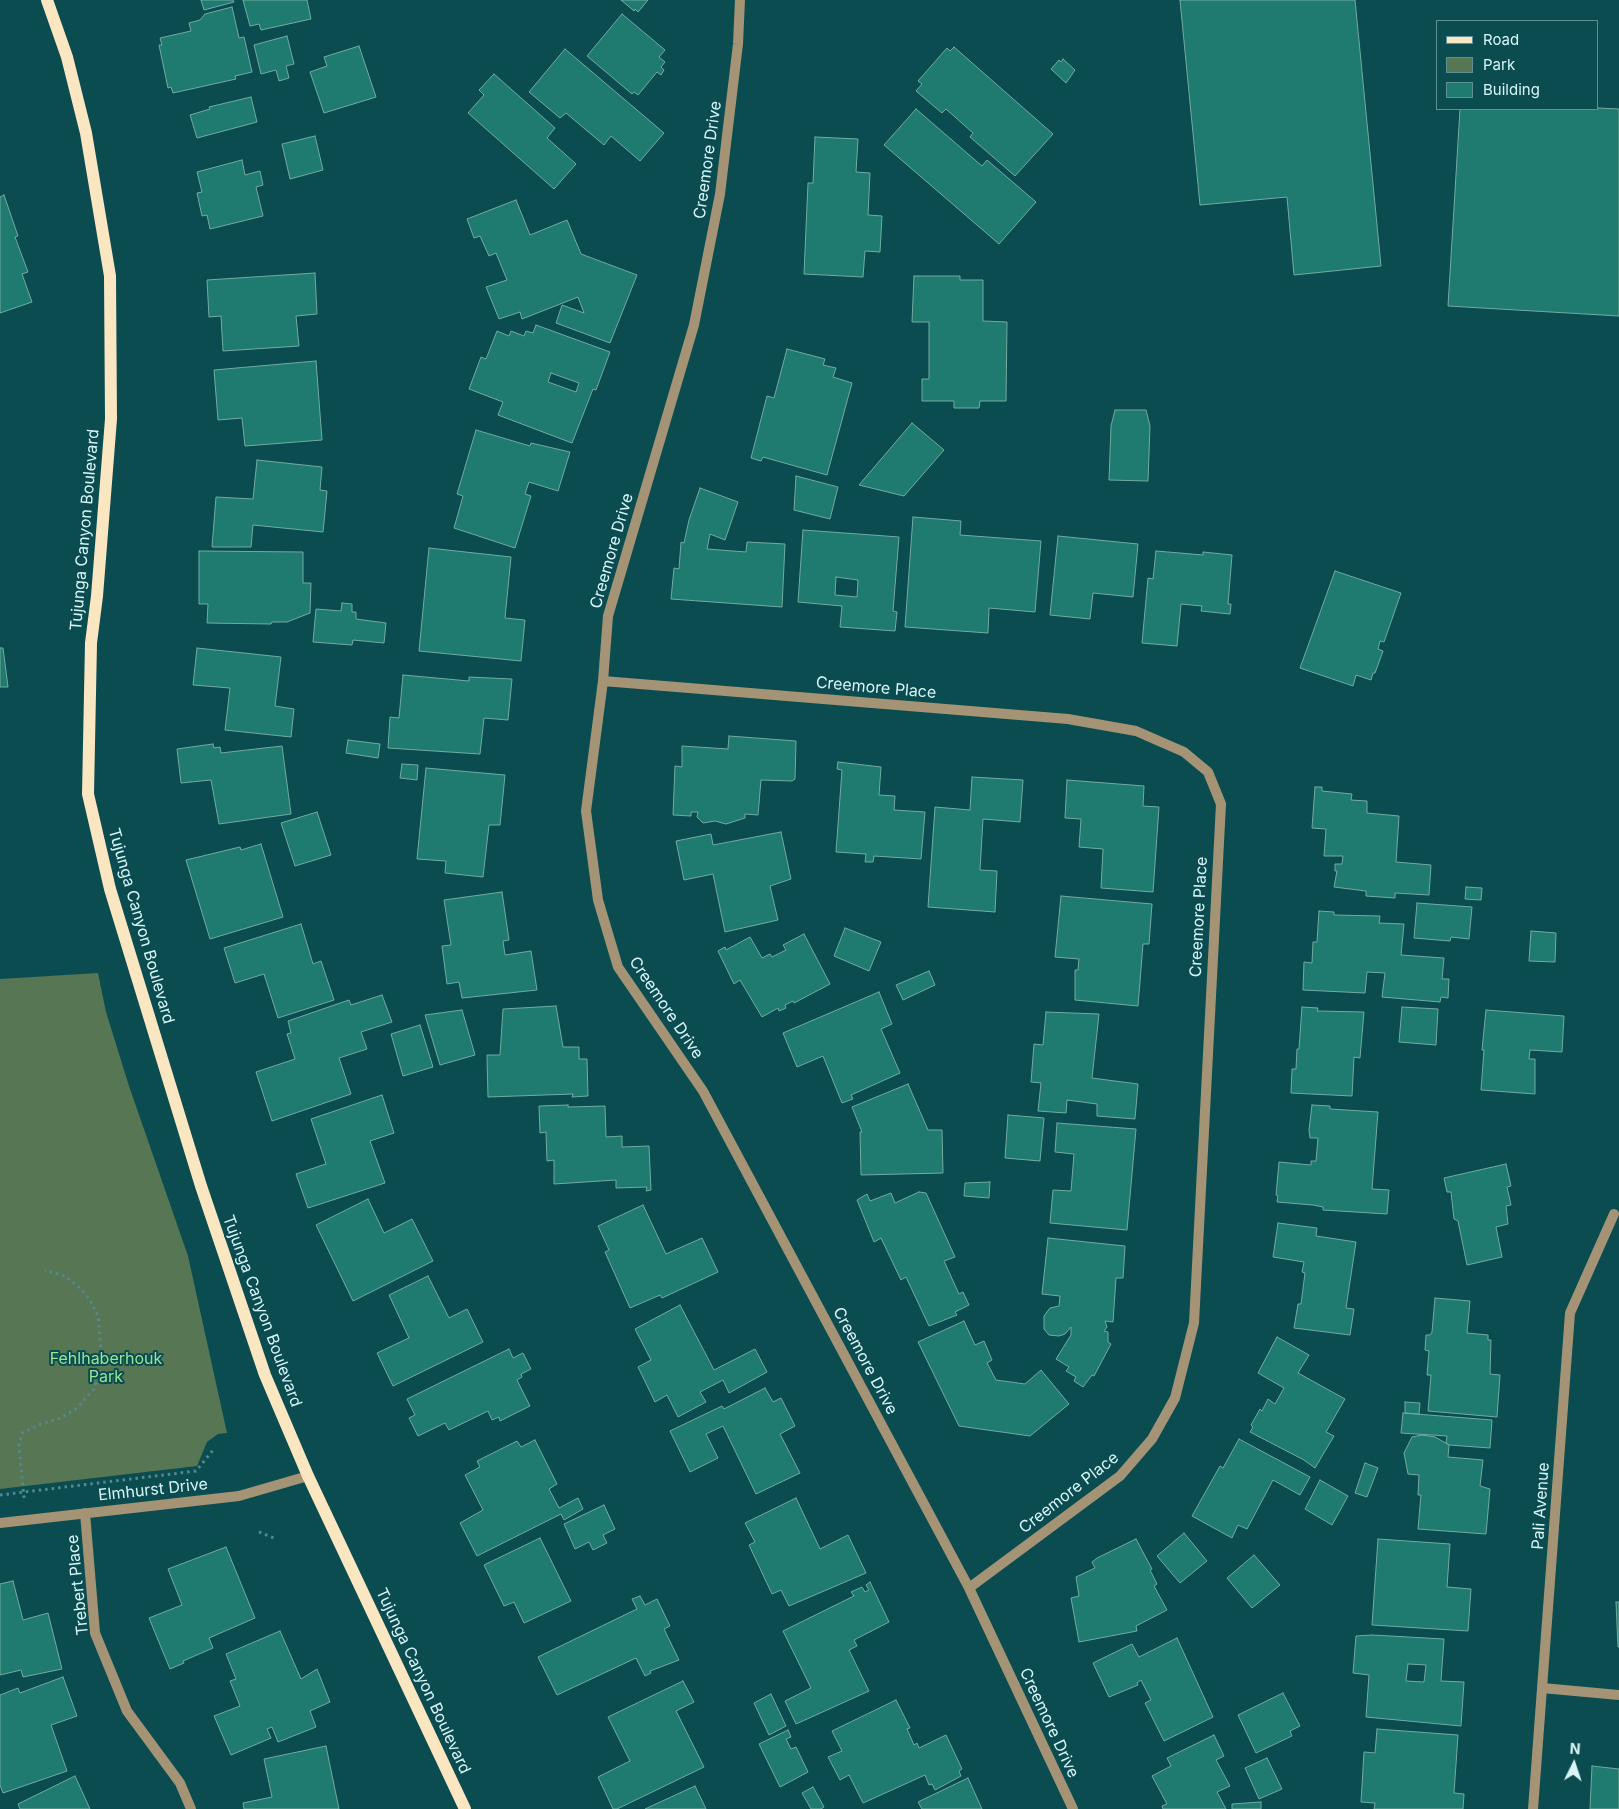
<!DOCTYPE html>
<html>
<head>
<meta charset="utf-8">
<style>
  body { margin:0 }
  #map { position:relative; width:1619px; height:1809px; overflow:hidden; background:#0b4c51; font-family:Inter,sans-serif }
  canvas { display:block }
  .legend { position:absolute; left:1436px; top:20px; width:162px; height:90px; box-sizing:border-box; background:#0b4c51; border:1px solid #5d9094; margin:0; padding:6px 9px; list-style:none; font-size:15px; color:#d8f5f8 }
  .legend li { display:flex; align-items:center; gap:10px; height:25px }
  .legend b { width:25px; border:1px solid #5d9094 }
  .north { position:absolute; left:1549px; top:1739px; width:50px; height:50px; -webkit-text-stroke:4px #0b4c51; paint-order:stroke; rotate:4deg; font-size:14px; font-weight:700; line-height:20px; text-align:center; color:#d8f5f8 }
  .north::after { content:''; display:block; margin:auto; width:18px; height:22px; background:#d8f5f8; clip-path:polygon(50% 0,100% 100%,50% 72%,0 100%) }
</style>
</head>
<body>
<div id="map">
<canvas width="1619" height="1809"></canvas>
<ul class="legend">
<li><b style="height:6px;background:#fae6c1"></b>Road</li>
<li><b style="height:14px;background:#567654"></b>Park</li>
<li><b style="height:14px;background:#1f7a6f"></b>Building</li>
</ul>
<div class="north">N</div>
</div>
<script>
const context = document.querySelector('canvas').getContext('2d');
context.lineJoin = 'round';
function fillPath(path, color) { context.fillStyle = color; context.fill(path, 'evenodd'); }
const shape = rows => new Path2D(rows.map(r => 'M' + r).join(''));
function stroke(path, color, width, dash) { context.strokeStyle = color; context.lineWidth = width; context.lineCap = dash ? 'butt' : 'round'; context.setLineDash(dash || []); context.stroke(path); }
function label(font, color, halo, rows, align = 'center') {
  context.font = font + ' Inter,sans-serif'; context.lineWidth = 4; context.setLineDash([]); context.textBaseline = 'middle'; context.strokeStyle = halo; context.fillStyle = color; for (const [text, x, y, turn = 0] of rows) {
    context.save(); context.translate(x, y); context.rotate((+turn || 0) * Math.PI / 180); context.textAlign = isNaN(turn) ? turn : align; if (halo) context.strokeText(text, 0, 0); context.fillText(text, 0, 0); context.restore();
  }
}
fillPath(shape([
  [98,973,106,1012,129,1086,188,1256,227,1433,218,1434,207,1442,197,1466,0,1489,0,979]
]), '#567654');
const building = shape([
  [201,0,233,0,234,2,204,10,201,0],
  [243,0,307,0,311,19,261,30,259,24,250,26,243,0],
  [621,0,648,0,638,12,635,9,634,11,621,0],
  [1180,0,1355,0,1381,266,1294,275,1287,197,1200,205,1180,0],
  [232,7,239,38,244,37,252,72,235,76,236,79,173,93,171,87,168,88,159,45,162,45,160,38,191,31,189,23,200,20,205,14,232,7],
  [622,14,665,50,659,57,665,62,661,67,664,70,661,75,657,72,638,95,634,92,632,94,587,56,622,14],
  [287,36,294,64,286,66,289,78,279,81,276,70,261,74,254,45,287,36],
  [359,46,376,97,324,113,310,72,327,66,324,57,359,46],
  [954,47,1053,134,1015,176,970,137,973,133,946,109,942,113,916,91,922,84,918,81,947,48,950,51,954,47],
  [565,49,664,133,640,161,611,136,604,145,566,113,560,118,529,92,565,49],
  [1063,59,1075,70,1066,83,1051,69,1059,60,1061,62,1063,59],
  [494,74,555,128,547,138,576,164,554,189,468,113,484,95,479,90,494,74],
  [251,97,257,122,197,138,190,115,210,109,209,107,251,97],
  [1598,108,1619,109,1619,316,1448,306,1460,109,1598,108],
  [916,109,982,166,987,160,1036,202,999,244,884,145,916,109],
  [315,136,323,170,290,179,282,144,315,136],
  [815,137,858,139,856,172,870,173,868,215,882,216,880,252,865,251,863,277,804,274,808,183,813,183,815,137],
  [242,160,245,175,260,171,263,185,256,187,263,216,210,229,207,215,202,216,197,193,202,192,197,172,242,160],
  [4,195,18,236,15,237,28,272,22,274,32,302,0,313,0,197,4,195],
  [516,200,530,235,567,220,581,254,637,275,610,343,556,323,562,305,584,313,578,297,522,319,520,312,499,319,486,287,507,280,496,253,489,256,480,236,474,238,467,219,516,200],
  [315,273,317,314,296,316,299,346,223,351,221,316,209,317,207,280,315,273],
  [914,276,960,276,960,280,983,280,983,321,1007,322,1006,401,980,401,979,408,954,408,954,401,922,401,922,379,929,379,929,322,912,322,914,276],
  [536,325,610,352,596,390,593,389,572,443,498,415,503,402,469,389,481,357,486,359,497,331,509,336,511,331,524,336,526,331,533,333,536,325],
  [551,373,579,383,576,392,548,382,551,373],
  [787,349,825,359,823,365,836,368,833,377,852,383,827,475,763,457,761,461,751,458,767,396,774,398,787,349],
  [316,361,322,440,245,446,242,418,218,420,214,370,316,361],
  [1115,410,1146,410,1150,426,1148,481,1109,480,1111,426,1115,410],
  [912,423,944,450,904,496,859,485,912,423],
  [476,430,530,446,531,443,570,452,558,491,529,482,525,494,531,496,515,548,454,528,463,496,457,494,476,430],
  [257,460,322,467,320,490,327,491,323,532,253,525,251,547,212,547,216,497,253,499,257,460],
  [796,476,838,487,830,519,794,510,796,476],
  [700,488,738,502,725,540,710,534,707,549,746,552,747,542,785,544,782,607,671,599,674,568,679,569,681,542,684,543,689,520,700,488],
  [913,517,961,521,960,535,1041,541,1035,612,989,608,988,633,905,627,913,517],
  [803,530,899,537,893,611,897,612,895,631,840,627,842,606,798,602,803,530],
  [836,577,858,580,857,597,835,595,836,577],
  [1058,536,1138,544,1133,597,1093,593,1090,619,1050,615,1058,536],
  [429,548,511,557,505,618,525,620,521,661,419,651,429,548],
  [199,551,303,552,303,583,311,583,310,613,287,622,272,622,271,624,207,623,208,604,199,604,199,551],
  [1156,551,1203,555,1203,552,1232,555,1228,604,1231,604,1230,614,1201,611,1202,606,1181,604,1177,646,1142,643,1148,578,1153,579,1156,551],
  [1335,571,1401,593,1384,642,1380,641,1378,649,1383,651,1375,673,1373,673,1371,680,1356,675,1353,686,1300,668,1335,571],
  [342,603,352,604,352,612,356,612,356,619,386,623,384,643,353,640,352,645,313,642,316,609,341,611,342,603],
  [0,648,3,648,8,687,0,687,0,648],
  [197,648,281,657,275,706,294,709,291,737,225,730,230,688,193,685,197,648],
  [403,675,469,681,469,677,512,679,508,720,484,718,480,754,388,748,390,717,399,718,403,675],
  [729,736,796,741,795,779,792,781,761,780,758,815,745,814,745,818,726,824,715,821,703,823,697,817,698,812,691,812,691,816,673,815,675,766,682,767,682,746,728,749,729,736],
  [348,740,380,744,378,758,346,753,348,740],
  [213,744,214,748,220,747,221,753,282,746,291,814,219,824,211,780,181,783,177,749,213,744],
  [838,762,881,767,879,795,895,796,894,810,925,812,921,859,874,856,873,862,865,862,866,854,836,852,842,770,837,769,838,762],
  [402,764,418,765,417,780,400,778,402,764],
  [426,768,505,775,500,825,489,825,483,877,445,873,446,861,417,859,426,768],
  [972,777,1023,780,1020,822,983,819,980,870,997,871,995,912,928,907,935,807,970,810,972,777],
  [1067,780,1144,786,1143,806,1159,807,1153,892,1101,888,1103,849,1079,847,1081,819,1065,818,1067,780],
  [1315,787,1322,787,1322,791,1352,794,1351,800,1367,801,1367,813,1399,816,1396,862,1431,865,1429,895,1395,893,1395,898,1366,896,1366,891,1334,887,1337,871,1335,871,1335,864,1342,864,1343,856,1324,856,1326,829,1312,828,1315,787],
  [317,812,331,855,295,866,281,823,317,812],
  [781,832,791,879,770,886,778,920,725,932,713,874,684,880,676,841,711,834,713,845,781,832],
  [261,844,283,917,210,939,186,860,240,847,241,850,261,844],
  [1466,887,1482,888,1481,900,1465,899,1466,887],
  [502,892,509,940,503,941,505,955,531,951,537,990,462,998,459,982,447,984,442,946,451,945,444,900,502,892],
  [1061,896,1152,904,1149,944,1143,944,1138,1006,1075,1000,1075,970,1078,970,1079,959,1055,957,1061,896],
  [1417,903,1472,907,1469,939,1451,937,1450,941,1414,938,1417,903],
  [1319,911,1334,912,1334,915,1380,916,1379,923,1404,924,1401,955,1444,958,1442,979,1449,979,1448,998,1441,997,1440,1002,1382,997,1385,973,1367,972,1365,993,1303,990,1304,962,1312,963,1313,942,1317,942,1319,911],
  [301,924,313,964,321,961,334,1000,278,1018,264,974,235,983,224,948,301,924],
  [845,928,881,942,869,971,834,956,845,928],
  [1531,931,1556,933,1555,962,1529,961,1531,931],
  [804,934,830,984,794,1003,793,1001,785,1005,786,1008,779,1011,778,1008,762,1017,740,980,734,984,718,951,725,947,726,950,750,937,762,958,770,954,772,957,786,950,783,945,804,934],
  [929,971,935,985,903,1000,896,985,929,971],
  [879,992,892,1024,881,1029,900,1073,851,1095,853,1099,842,1103,823,1056,797,1067,783,1033,879,992],
  [382,995,392,1022,361,1032,367,1049,339,1058,351,1094,272,1121,256,1072,295,1059,287,1034,291,1033,288,1021,349,1000,351,1005,382,995],
  [556,1006,563,1047,579,1047,579,1059,587,1059,588,1096,572,1097,573,1094,488,1097,487,1055,500,1055,503,1009,556,1006],
  [1302,1007,1318,1008,1317,1011,1364,1012,1360,1058,1354,1057,1352,1096,1291,1093,1292,1069,1296,1069,1297,1049,1299,1049,1302,1007],
  [1402,1007,1438,1009,1436,1045,1399,1042,1402,1007],
  [462,1010,475,1055,440,1065,425,1015,462,1010],
  [1486,1010,1564,1016,1562,1052,1530,1050,1529,1059,1535,1059,1535,1094,1481,1090,1484,1050,1482,1050,1486,1010],
  [1046,1012,1099,1014,1092,1078,1138,1084,1135,1119,1097,1116,1097,1104,1067,1100,1066,1113,1038,1111,1041,1083,1031,1082,1034,1044,1043,1045,1046,1012],
  [420,1025,433,1067,403,1076,391,1034,420,1025],
  [908,1084,928,1130,942,1130,943,1173,861,1175,860,1132,862,1132,852,1107,908,1084],
  [382,1095,394,1133,370,1141,385,1183,308,1208,296,1174,326,1164,311,1119,382,1095],
  [568,1105,568,1107,605,1106,606,1137,622,1136,622,1147,649,1146,651,1190,646,1191,647,1187,616,1188,616,1180,554,1184,554,1160,547,1161,546,1132,540,1133,539,1106,568,1105],
  [1312,1105,1330,1106,1330,1109,1378,1112,1372,1189,1389,1190,1387,1214,1323,1210,1323,1207,1313,1205,1277,1202,1278,1196,1276,1195,1279,1162,1311,1165,1311,1161,1316,1161,1318,1138,1310,1138,1309,1130,1312,1105],
  [1008,1115,1044,1118,1040,1161,1005,1158,1008,1115],
  [1057,1123,1136,1129,1127,1230,1050,1223,1053,1190,1071,1191,1074,1154,1055,1152,1057,1123],
  [1506,1164,1511,1186,1507,1187,1511,1205,1506,1206,1508,1224,1496,1227,1502,1257,1467,1265,1458,1221,1454,1219,1451,1192,1447,1192,1444,1178,1506,1164],
  [990,1182,989,1198,964,1196,965,1183,990,1182],
  [919,1192,926,1193,955,1257,944,1261,959,1294,963,1292,969,1305,955,1312,957,1315,929,1326,906,1277,901,1280,881,1238,874,1242,857,1200,867,1194,870,1201,891,1193,895,1203,919,1192],
  [368,1199,384,1233,412,1219,433,1261,353,1301,316,1225,368,1199],
  [643,1205,666,1254,702,1238,718,1272,662,1298,660,1295,630,1308,605,1252,609,1250,598,1226,643,1205],
  [1278,1223,1317,1228,1316,1236,1356,1242,1346,1308,1354,1309,1350,1335,1294,1328,1298,1304,1301,1304,1305,1273,1302,1272,1304,1262,1273,1257,1278,1223],
  [1048,1238,1125,1246,1123,1278,1116,1278,1113,1322,1105,1321,1107,1327,1104,1331,1108,1332,1108,1342,1111,1344,1094,1376,1092,1375,1083,1387,1074,1381,1076,1377,1066,1371,1069,1367,1056,1359,1071,1335,1071,1327,1065,1334,1059,1336,1049,1335,1044,1329,1044,1316,1050,1308,1059,1306,1060,1296,1042,1294,1048,1238],
  [428,1276,449,1318,467,1309,483,1342,393,1386,377,1353,409,1338,389,1295,428,1276],
  [1435,1298,1470,1301,1467,1333,1488,1335,1488,1340,1491,1340,1490,1374,1500,1375,1497,1417,1428,1411,1431,1375,1427,1375,1429,1351,1425,1350,1426,1335,1430,1335,1432,1332,1435,1298],
  [680,1305,714,1370,755,1349,767,1372,729,1393,723,1380,700,1392,706,1402,678,1417,667,1395,655,1402,638,1367,651,1360,635,1329,680,1305],
  [964,1321,975,1345,984,1341,992,1360,987,1363,996,1380,1025,1384,1041,1370,1069,1404,1030,1436,959,1426,918,1342,964,1321],
  [1277,1337,1309,1355,1298,1373,1345,1399,1326,1432,1334,1436,1315,1468,1304,1460,1250,1432,1253,1427,1251,1425,1260,1409,1262,1411,1268,1399,1275,1404,1284,1388,1258,1373,1277,1337],
  [509,1349,513,1358,523,1353,531,1369,521,1374,522,1377,517,1380,530,1406,500,1421,499,1417,492,1420,488,1411,449,1430,445,1423,418,1436,409,1418,415,1415,407,1399,509,1349],
  [765,1388,773,1402,781,1398,795,1426,780,1434,800,1473,756,1494,723,1426,706,1434,718,1458,690,1472,670,1431,722,1406,724,1409,765,1388],
  [1405,1402,1420,1403,1419,1414,1405,1413,1405,1402],
  [1403,1413,1492,1420,1490,1448,1449,1445,1446,1443,1447,1436,1401,1433,1403,1413],
  [1422,1435,1435,1437,1449,1445,1448,1457,1483,1460,1480,1486,1490,1489,1486,1534,1418,1529,1421,1495,1418,1495,1419,1475,1408,1474,1404,1453,1412,1437,1422,1435],
  [1239,1439,1310,1477,1300,1495,1273,1480,1247,1529,1238,1525,1232,1538,1192,1516,1220,1466,1223,1468,1239,1439],
  [535,1440,557,1484,549,1489,559,1508,578,1498,583,1509,564,1520,561,1514,477,1556,460,1523,483,1510,465,1475,480,1467,477,1461,517,1441,521,1447,535,1440],
  [1365,1463,1378,1468,1367,1497,1355,1493,1365,1463],
  [1320,1480,1348,1496,1332,1525,1305,1509,1320,1480],
  [796,1498,820,1549,848,1535,866,1573,789,1606,781,1590,772,1594,749,1545,755,1542,745,1523,796,1498],
  [604,1505,615,1529,603,1535,607,1543,593,1550,589,1542,575,1549,564,1524,604,1505],
  [1184,1533,1207,1561,1180,1583,1157,1556,1184,1533],
  [540,1538,571,1601,524,1623,514,1602,504,1606,484,1565,540,1538],
  [1136,1539,1152,1569,1150,1570,1157,1584,1154,1586,1167,1610,1136,1626,1137,1631,1079,1642,1071,1598,1079,1596,1076,1577,1095,1568,1092,1562,1097,1558,1136,1539],
  [1378,1539,1450,1544,1447,1587,1471,1589,1468,1631,1372,1625,1378,1539],
  [226,1547,255,1618,209,1638,213,1648,183,1661,184,1663,170,1669,149,1618,182,1605,168,1569,226,1547],
  [1254,1555,1280,1585,1252,1608,1227,1578,1254,1555],
  [13,1581,23,1620,48,1613,62,1669,23,1677,21,1670,0,1675,0,1584,13,1581],
  [870,1582,889,1622,854,1640,857,1646,849,1650,869,1691,796,1724,785,1701,811,1688,783,1631,854,1596,851,1592,862,1587,865,1592,869,1590,866,1585,870,1582],
  [640,1596,645,1605,657,1599,670,1626,664,1629,679,1660,650,1671,651,1673,645,1676,636,1658,557,1695,538,1657,637,1609,632,1599,640,1596],
  [1616,1602,1619,1602,1619,1647,1618,1647,1616,1602],
  [280,1631,301,1679,317,1669,330,1702,310,1711,316,1727,278,1742,272,1727,267,1729,271,1738,231,1755,214,1716,240,1706,230,1681,236,1679,226,1654,280,1631],
  [1372,1635,1444,1639,1441,1681,1464,1682,1461,1726,1366,1717,1369,1675,1353,1673,1356,1636,1372,1635],
  [1408,1664,1426,1665,1424,1682,1406,1681,1408,1664],
  [1177,1638,1213,1717,1164,1741,1145,1703,1151,1700,1141,1680,1137,1683,1138,1685,1109,1697,1093,1663,1132,1644,1139,1657,1177,1638],
  [63,1677,77,1716,51,1725,67,1771,3,1793,0,1785,0,1695,18,1688,20,1693,63,1677],
  [683,1681,694,1702,676,1711,704,1767,617,1809,613,1809,598,1777,630,1761,608,1717,683,1681],
  [1283,1693,1300,1726,1290,1731,1292,1736,1256,1753,1238,1715,1283,1693],
  [771,1694,786,1726,769,1735,754,1703,771,1694],
  [896,1700,910,1728,907,1729,914,1745,917,1743,919,1748,946,1735,962,1769,959,1771,961,1776,935,1790,932,1784,929,1785,925,1775,863,1803,849,1775,840,1780,828,1757,842,1751,832,1731,896,1700],
  [1377,1729,1458,1735,1454,1793,1464,1794,1463,1809,1374,1809,1375,1803,1361,1802,1364,1752,1375,1753,1377,1729],
  [788,1730,791,1737,786,1739,791,1749,796,1747,808,1772,780,1787,759,1744,788,1730],
  [1214,1735,1224,1756,1216,1760,1230,1786,1217,1792,1226,1809,1163,1809,1162,1806,1167,1804,1152,1776,1171,1766,1167,1758,1214,1735],
  [326,1746,339,1809,244,1809,243,1803,272,1797,264,1759,326,1746],
  [1267,1758,1282,1789,1259,1799,1245,1768,1267,1758],
  [1592,1766,1619,1769,1619,1809,1590,1809,1592,1766],
  [75,1776,90,1809,20,1809,18,1804,75,1776],
  [968,1778,982,1809,922,1809,918,1802,968,1778],
  [695,1786,706,1809,645,1809,695,1786],
  [813,1787,824,1807,821,1809,811,1809,802,1793,813,1787],
  [1261,1802,1261,1809,1232,1809,1232,1804,1261,1802]
]);
fillPath(building, '#1f7a6f');
stroke(building, '#73aba2', 1);
stroke(shape([
  [0,1495,196,1471,214,1449],
  [24,1498,19,1446,22,1433,38,1425,61,1418,77,1408,94,1389,102,1363,98,1316,90,1300,81,1289,65,1276,45,1270],
  [259,1532,274,1538]
]), '#55898d', 3, [2.5, 4]);
stroke(shape([
  [740,0,738,44,720,194,694,325,608,616,603,681,586,811,598,900,618,967,703,1091,969,1588,1073,1809],
  [603,681,1068,719,1136,731,1184,752,1208,772,1221,804,1194,1323,1175,1398,1152,1439,1120,1476,969,1588],
  [85,1513,95,1633,127,1711,180,1783,191,1809],
  [0,1523,239,1496,308,1476],
  [1542,1688,1619,1695],
  [1533,1809,1570,1313,1614,1214]
]), '#a49475', 10);
stroke(shape([
  [47,0,67,57,86,133,110,276,111,419,97,596,91,643,88,794,110,889,201,1186,265,1375,308,1476,465,1809]
]), '#fae6c1', 12);
label('16px', '#d8f5f8', '#0b4c51', [
  ["Creemore Drive",708,160,-82],
  ["Tujunga Canyon Boulevard",85,530,-85],
  ["Creemore Drive",612,551,-74],
  ["Creemore Place",876,688,5],
  ["Creemore Place",1199,917,-87],
  ["Tujunga Canyon Boulevard",141,926,74],
  ["Creemore Drive",666,1008,56],
  ["Tujunga Canyon Boulevard",262,1311,70],
  ["Creemore Drive",865,1361,62],
  ["Elmhurst Drive",153,1490,-6],
  ["Creemore Place",1069,1493,-38],
  ["Pali Avenue",1541,1506,-86],
  ["Trebert Place",78,1585,-96],
  ["Tujunga Canyon Boulevard",423,1681,65],
  ["Creemore Drive",1049,1723,65]
]);
label('16px', '#98e694', '#0b4c51', [
  ["Fehlhaberhouk",106,1359],
  ["Park",106,1377]
]);
</script>
</body>
</html>
